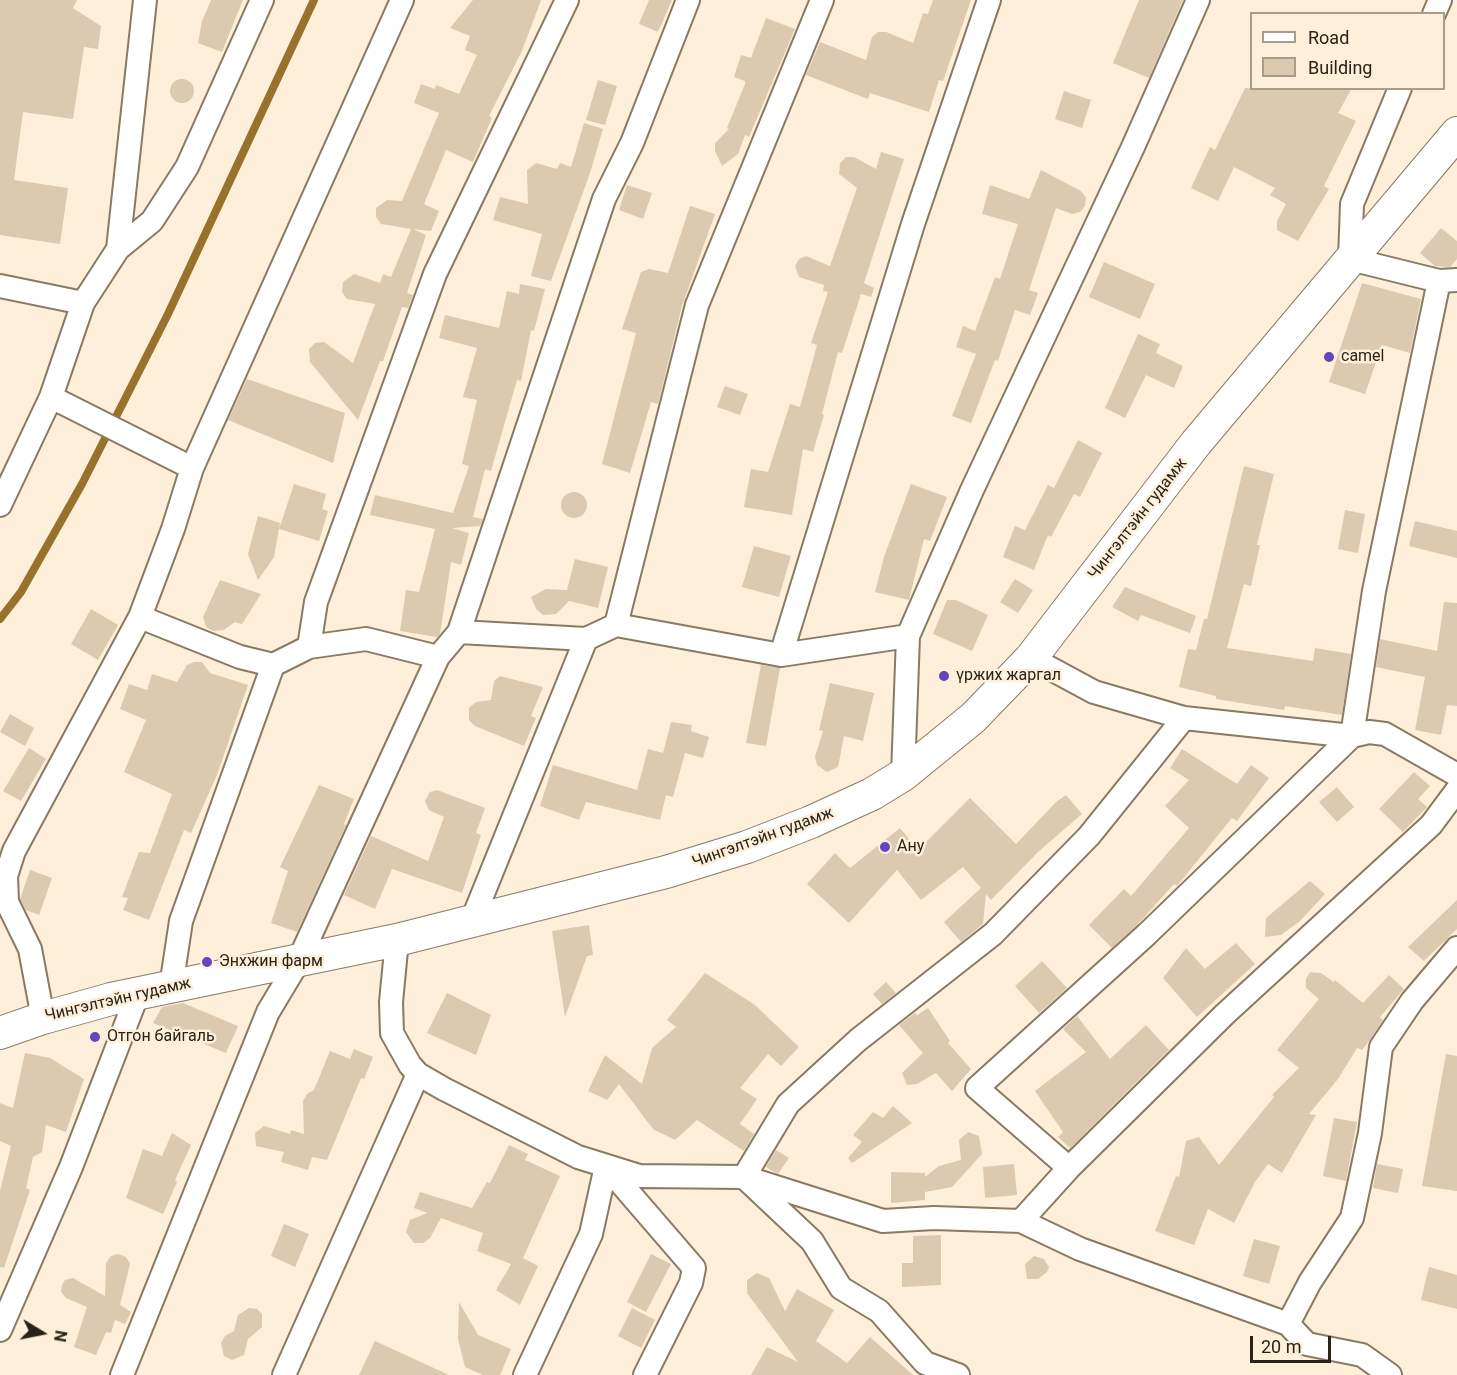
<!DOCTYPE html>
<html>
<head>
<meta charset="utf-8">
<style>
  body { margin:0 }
  #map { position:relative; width:1457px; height:1375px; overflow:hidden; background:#fdefd9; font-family:Roboto,sans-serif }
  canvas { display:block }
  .legend { position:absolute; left:1250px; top:12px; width:195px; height:78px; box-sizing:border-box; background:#fdefd9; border:2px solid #a89d8c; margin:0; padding:8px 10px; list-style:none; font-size:18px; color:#282218 }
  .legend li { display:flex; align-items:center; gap:12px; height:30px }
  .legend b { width:30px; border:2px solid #a89d8c }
  .north { position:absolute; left:12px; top:1303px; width:60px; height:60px; -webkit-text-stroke:4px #fdefd9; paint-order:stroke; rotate:100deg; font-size:16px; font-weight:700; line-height:24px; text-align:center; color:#282218 }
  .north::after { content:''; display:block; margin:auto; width:21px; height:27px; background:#282218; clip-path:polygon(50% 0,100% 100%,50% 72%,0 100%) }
  .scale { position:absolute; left:1250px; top:1336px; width:81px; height:27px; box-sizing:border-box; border:3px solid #282218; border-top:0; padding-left:8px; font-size:18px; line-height:21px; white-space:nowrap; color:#282218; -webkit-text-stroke:4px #fdefd9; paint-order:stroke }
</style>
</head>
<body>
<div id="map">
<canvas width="1457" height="1375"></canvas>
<ul class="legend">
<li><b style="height:8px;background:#fff"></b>Road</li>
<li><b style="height:16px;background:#dbcaaf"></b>Building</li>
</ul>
<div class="north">N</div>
<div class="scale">20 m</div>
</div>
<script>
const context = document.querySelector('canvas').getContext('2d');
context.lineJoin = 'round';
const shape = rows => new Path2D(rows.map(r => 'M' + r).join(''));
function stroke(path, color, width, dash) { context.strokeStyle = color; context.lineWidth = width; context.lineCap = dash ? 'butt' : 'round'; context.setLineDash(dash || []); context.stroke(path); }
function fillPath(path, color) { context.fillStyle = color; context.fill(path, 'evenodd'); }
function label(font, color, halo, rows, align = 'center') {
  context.font = font + ' Roboto,sans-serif'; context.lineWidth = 5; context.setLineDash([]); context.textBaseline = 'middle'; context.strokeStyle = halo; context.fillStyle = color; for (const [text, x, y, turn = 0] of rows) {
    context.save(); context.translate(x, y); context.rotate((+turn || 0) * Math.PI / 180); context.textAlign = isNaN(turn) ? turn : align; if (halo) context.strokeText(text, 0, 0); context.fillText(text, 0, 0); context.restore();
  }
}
stroke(shape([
  [0,619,21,592,82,484,168,314,314,0]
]), '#98722c', 8);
fillPath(shape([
  [0,0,77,0,73,8,101,26,98,49,84,47,73,119,23,112,14,180,68,188,60,244,0,235],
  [211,0,243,0,222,52,198,43,202,21],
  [473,0,541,0,522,51,489,116,492,118,473,162,446,150,424,204,439,211,431,231,413,229,426,235,407,293,413,295,408,308,402,307,383,361,380,361,358,420,310,362,309,349,315,343,324,342,353,363,375,304,347,299,342,292,343,282,354,274,380,283,383,274,391,277,411,229,381,224,376,217,376,208,387,200,402,201,439,113,414,103,421,84,435,89,436,85,459,94,477,55,465,50,470,36,450,28],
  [649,0,672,0,658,32,639,24],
  [933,0,971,0,943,81,939,80,929,112,870,93,868,99,806,75,820,42,866,60,872,37,878,32,886,32,913,43,923,13,928,14],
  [1139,0,1183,0,1149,78,1113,63],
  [766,18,795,29,749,137,745,135,738,154,722,166,715,151,715,143,729,129,727,128,745,84,745,81,734,77,741,55,751,58],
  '170 91a12 12 0 1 1 24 0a12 12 0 1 1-24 0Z',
  [598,80,617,86,605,125,586,120],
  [1245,88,1352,88,1338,113,1356,121,1324,186,1329,189,1298,241,1277,230,1277,221,1286,204,1270,195,1275,188,1234,167,1218,201,1191,188,1210,147,1215,150],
  [1064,91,1091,100,1082,128,1055,119],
  [584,123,603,129,590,173,551,281,531,276,542,234,493,220,500,197,528,204,527,170,536,163,557,169,560,163,571,167],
  [881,152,904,159,864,283,874,288,871,297,861,294,842,353,838,352,822,414,824,415,813,452,803,449,792,515,744,507,751,469,768,472,790,404,800,407,817,345,811,343,828,292,823,291,824,285,799,277,795,266,799,259,806,256,830,266,857,188,839,174,840,163,846,157,854,157,876,169],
  [1041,170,1081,191,1086,198,1085,206,1080,212,1072,214,1056,208,1029,290,1038,293,1030,315,1015,310,998,361,995,360,971,423,952,416,976,354,956,347,963,326,975,331,995,277,1000,279,1018,224,982,214,990,185,1029,199],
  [627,185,652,193,643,219,619,210],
  [690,206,715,214,682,306,658,404,651,402,630,473,602,464,636,333,622,329,641,272,649,269,668,273],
  [1441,228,1457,241,1457,259,1450,267,1435,266,1420,253],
  [1104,262,1155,284,1140,319,1089,297],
  [1362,283,1421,299,1410,353,1382,345,1365,394,1329,382],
  [520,284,545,289,534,331,531,330,521,381,517,380,491,471,485,469,473,517,483,519,480,526,452,528,469,533,461,565,451,562,440,634,437,637,400,631,406,590,419,592,435,529,370,515,375,495,453,513,469,466,462,464,477,400,463,397,477,348,439,338,445,315,499,328,507,291,519,294],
  [1138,334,1160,344,1156,353,1183,366,1174,388,1146,375,1125,418,1105,408],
  [247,379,345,413,333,463,228,420],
  [725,386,748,394,740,415,717,407],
  [1078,440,1102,453,1080,497,1074,494,1051,537,1048,535,1034,570,1003,557,1015,526,1025,530,1048,485,1054,488],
  [1244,466,1274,474,1257,545,1260,545,1251,586,1244,584,1227,648,1313,661,1315,648,1351,654,1342,715,1285,706,1284,710,1216,699,1216,696,1179,687,1188,649,1196,650,1204,619,1207,619],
  [294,484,326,494,322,509,328,511,319,541,279,529],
  [911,484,947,497,930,541,924,539,909,600,875,592,884,557],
  '561 505a13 13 0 1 1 26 0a13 13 0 1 1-26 0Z',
  [1345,510,1365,514,1358,553,1338,549],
  [258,516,280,523,274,557,258,580,248,554],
  [1415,521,1457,531,1457,558,1409,546],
  [754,546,791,556,779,597,742,587],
  [575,559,608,567,598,608,569,601,556,614,543,615,536,609,531,597,546,589,567,590],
  [1015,579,1033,590,1018,613,1000,602],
  [220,580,261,594,242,624,235,622,224,630,213,631,206,627,203,617],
  [1125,587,1196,616,1190,633,1141,615,1138,621,1112,607],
  [947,600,956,600,988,615,972,651,933,634],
  [1444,602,1457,603,1457,706,1447,705,1441,735,1415,730,1425,677,1376,667,1380,639,1437,651],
  [91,609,118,625,98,660,71,644],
  [194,662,202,662,210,673,248,685,217,775,191,833,184,830,149,920,123,910,128,898,122,897,139,852,150,853,172,794,124,772,146,720,120,709,129,684,147,690,152,674,177,682,187,665],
  [761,665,780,668,766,746,746,743],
  [500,676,543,687,531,716,536,718,524,746,475,726,469,720,469,708,476,702,491,700,494,681],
  [830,683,874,693,863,741,844,736,838,767,827,772,817,765,815,757,823,731,819,730],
  [10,714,34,728,25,746,0,732],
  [671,722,692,725,691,731,709,737,703,758,685,753,673,797,666,795,660,820,586,802,579,820,540,806,553,765,637,790,648,749,663,753],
  [29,748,46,759,21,801,3,791],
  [1182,749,1237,784,1251,765,1269,778,1237,821,1232,818,1177,886,1174,884,1139,923,1112,948,1089,925,1124,889,1131,896,1189,828,1165,806,1189,780,1170,768],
  [1414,772,1430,786,1418,799,1427,807,1403,832,1379,809],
  [319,785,354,799,344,824,346,825,297,932,271,923,288,871,280,867],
  [1337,787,1354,807,1337,822,1319,802],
  [437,790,485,808,476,833,481,835,462,893,392,869,375,909,344,895,371,836,428,861,444,817,429,810,425,801,430,792],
  [1066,795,1082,814,1038,852,991,900,986,894,983,924,961,942,944,922,981,888,963,867,921,900,897,870,849,923,807,884,835,853,850,868,900,828,918,850,970,798,1016,844,1056,802],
  [30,870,52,878,39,915,26,910,20,899],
  [1310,881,1325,894,1300,921,1281,935,1265,937,1266,918],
  [1457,900,1457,929,1424,961,1408,947],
  [589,925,593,955,587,956,565,1017,552,931],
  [1236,943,1255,964,1197,1017,1163,978,1186,948,1205,969],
  [1042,961,1067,988,1039,1013,1015,986],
  [1310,972,1321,973,1334,982,1335,980,1363,1003,1389,975,1404,989,1380,1017,1383,1020,1369,1041,1362,1050,1357,1048,1338,1079,1309,1114,1316,1115,1282,1173,1268,1164,1255,1182,1234,1223,1208,1209,1194,1245,1155,1231,1176,1176,1179,1177,1186,1141,1199,1137,1219,1165,1274,1097,1272,1095,1299,1068,1277,1050,1319,999,1306,988,1306,979],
  [705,973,755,1005,799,1047,781,1066,768,1054,740,1088,757,1099,740,1124,754,1134,744,1151,697,1120,675,1140,653,1129,619,1084,607,1100,588,1091,605,1055,642,1084,652,1048,676,1027,667,1020],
  [886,982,896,993,882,1004,873,994],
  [447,993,491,1015,476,1055,427,1033],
  [183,1003,238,1026,226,1053,153,1023,162,1007],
  [928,1008,950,1041,948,1043,971,1069,952,1091,936,1073,917,1084,907,1085,902,1073,923,1053,899,1025,915,1013,917,1015],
  [1077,1016,1110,1059,1146,1025,1169,1050,1070,1148,1058,1137,1063,1132,1035,1091,1086,1052,1063,1029],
  [354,1049,373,1057,364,1079,361,1078,327,1160,312,1157,308,1170,281,1162,284,1152,256,1146,255,1133,264,1126,290,1134,291,1130,304,1134,303,1101,307,1094,314,1090,330,1051,350,1059],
  [25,1053,50,1058,84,1079,66,1132,46,1125,42,1152,33,1157,26,1188,30,1190,4,1268,0,1267,0,1191,11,1146,0,1141,0,1103,13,1108],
  [1446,1054,1457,1056,1457,1191,1422,1186],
  [893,1106,912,1123,852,1163,848,1158,862,1142,853,1135,873,1112,883,1118],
  [1334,1118,1357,1122,1346,1181,1323,1176],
  [968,1132,979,1136,982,1154,952,1187,925,1192,925,1200,891,1203,891,1172,925,1173,925,1177,939,1166,961,1160,959,1140],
  [172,1133,191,1145,175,1180,177,1182,163,1214,126,1198,143,1149,162,1156],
  [509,1145,528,1154,525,1160,560,1176,523,1258,538,1266,520,1305,496,1290,511,1264,477,1251,483,1233,441,1218,430,1238,423,1243,414,1243,406,1232,410,1220,427,1213,414,1208,420,1192,472,1208,487,1182,490,1183],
  [776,1150,789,1158,778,1174,766,1167],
  [1014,1164,1017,1195,985,1198,983,1167],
  [1377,1164,1403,1169,1398,1193,1373,1188],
  [284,1224,309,1234,295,1267,271,1256],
  [941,1235,941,1285,902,1287,902,1263,913,1263,913,1236],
  [1254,1239,1280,1246,1269,1284,1243,1276],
  [118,1254,126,1257,130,1264,120,1305,131,1312,125,1324,115,1320,111,1333,106,1332,96,1355,74,1347,87,1307,66,1298,61,1292,62,1285,65,1280,73,1278,105,1296,106,1263,111,1256],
  [651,1254,671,1264,646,1312,627,1302],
  [1034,1256,1044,1259,1049,1267,1047,1272,1038,1279,1027,1279,1025,1264],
  [1429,1267,1457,1275,1457,1309,1421,1300],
  [757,1273,769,1278,785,1311,797,1289,834,1310,816,1341,847,1363,870,1337,913,1375,751,1375,767,1347,798,1362,747,1293,747,1280],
  [459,1302,478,1335,511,1349,500,1375,483,1375,465,1367,458,1339],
  [249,1308,257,1309,262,1314,262,1327,248,1339,244,1355,232,1360,224,1356,221,1343,225,1336,234,1331,238,1315],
  [632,1308,655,1320,641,1348,618,1336],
  [375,1341,449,1375,359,1375]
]), '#dbcaaf');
const minor = shape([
  [1434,14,1440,0],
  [1400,88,1352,204,1350,259,1439,281,1457,280],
  [118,249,152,221,187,167,262,0],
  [0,286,83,303],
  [51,397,192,468],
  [0,505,51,397,83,303,118,249,145,0],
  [140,617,240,657,273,665,309,647,366,639,438,657,459,632,586,639,616,625,781,655,908,636],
  [616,625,697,305,822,0],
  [459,632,604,199,632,143,688,0],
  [309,647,316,602,435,274,567,0],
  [781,655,913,224,989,0],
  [1031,658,1094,692,1184,718,1352,736,1369,732,1385,734,1457,775],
  [903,775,908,636,972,490,1133,147,1198,0],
  [471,923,586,639],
  [397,940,391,1002,392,1033,410,1065,418,1074,444,1089,578,1157,639,1176,744,1177,883,1221,934,1218,1021,1221,1080,1249,1288,1324,1307,1344,1362,1355,1390,1375],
  [171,987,181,921,273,665],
  [43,1018,30,949,7,902,6,876,14,851,140,617,173,529,192,468,402,0],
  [606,1166,694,1268,691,1283,645,1375],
  [1069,1168,977,1088,1147,934,1352,736,1374,591,1439,281],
  [1021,1221,1069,1168,1225,1014,1431,825,1457,790],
  [1288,1324,1310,1282,1352,1218,1370,1133,1381,1047,1412,1001,1457,948],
  [0,1330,71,1167,138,993],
  [122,1375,268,1012,298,962,438,657],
  [284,1375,418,1074],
  [525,1375,591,1234,606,1166],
  [958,1375,925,1363,879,1311,841,1288,812,1241,744,1177,788,1104,858,1040,993,934,1089,836,1184,718]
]);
const secondary = shape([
  [0,1033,43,1018,111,999,397,940,666,872,747,847,811,822,872,794,903,775,973,718,1031,658,1196,443,1457,133]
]);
stroke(minor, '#8a7a61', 26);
stroke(secondary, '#8a7a61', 34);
stroke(minor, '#fff', 22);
stroke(secondary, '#fff', 32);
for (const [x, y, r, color] of [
  [1329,357,6,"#6146be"],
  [944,676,6,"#6146be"],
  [885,847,6,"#6146be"],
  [207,962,6,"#6146be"],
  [95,1037,6,"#6146be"]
]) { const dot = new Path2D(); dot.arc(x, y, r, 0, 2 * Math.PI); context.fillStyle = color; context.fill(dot); stroke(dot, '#fdefd9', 2); }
label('16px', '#282218', '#fdefd9', [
  ["camel",1341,357],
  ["үржих жаргал",956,676],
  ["Ану",897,847],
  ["Энхжин фарм",219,962],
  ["Отгон байгаль",107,1037]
], 'left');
label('16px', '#282218', '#fdefd9', [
  ["Чингэлтэйн гудамж",1138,519,-52],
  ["Чингэлтэйн гудамж",763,838,-20],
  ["Чингэлтэйн гудамж",118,1000,-13]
]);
</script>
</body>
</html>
